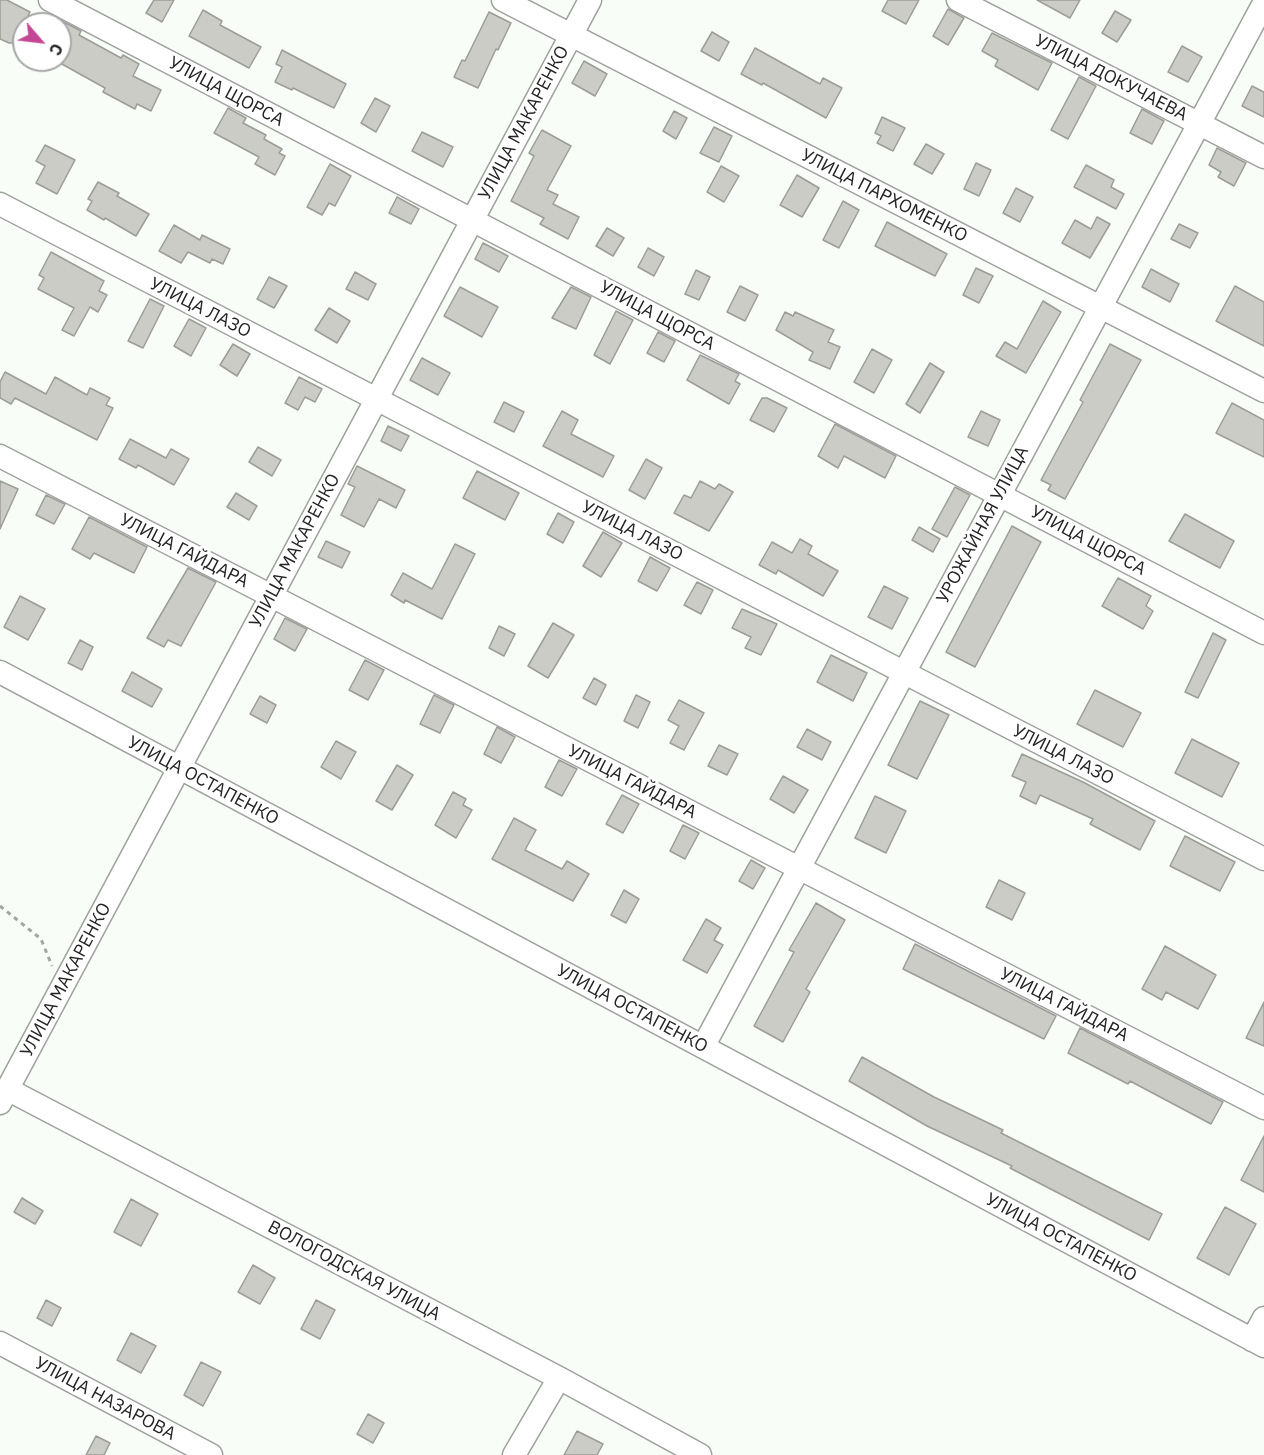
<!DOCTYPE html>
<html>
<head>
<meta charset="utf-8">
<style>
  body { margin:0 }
  #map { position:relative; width:1264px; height:1455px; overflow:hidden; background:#f9fdf8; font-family:"IBM Plex Sans",sans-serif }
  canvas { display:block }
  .north { position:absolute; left:12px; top:12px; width:60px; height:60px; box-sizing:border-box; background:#fff; border:2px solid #a7a7a7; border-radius:50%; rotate:118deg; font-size:16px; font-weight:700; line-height:24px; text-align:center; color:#232423 }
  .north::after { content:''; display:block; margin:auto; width:21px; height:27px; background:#c44795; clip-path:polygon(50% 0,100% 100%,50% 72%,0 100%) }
</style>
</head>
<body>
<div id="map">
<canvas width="1264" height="1455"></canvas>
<div class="north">С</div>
</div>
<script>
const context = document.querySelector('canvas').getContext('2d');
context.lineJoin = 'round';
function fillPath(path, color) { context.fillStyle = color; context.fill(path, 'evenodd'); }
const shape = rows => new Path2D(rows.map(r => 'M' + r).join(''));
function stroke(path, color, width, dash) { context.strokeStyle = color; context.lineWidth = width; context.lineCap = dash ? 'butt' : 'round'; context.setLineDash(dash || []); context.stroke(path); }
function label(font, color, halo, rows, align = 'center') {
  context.font = font + ' "IBM Plex Sans",sans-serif'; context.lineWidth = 6; context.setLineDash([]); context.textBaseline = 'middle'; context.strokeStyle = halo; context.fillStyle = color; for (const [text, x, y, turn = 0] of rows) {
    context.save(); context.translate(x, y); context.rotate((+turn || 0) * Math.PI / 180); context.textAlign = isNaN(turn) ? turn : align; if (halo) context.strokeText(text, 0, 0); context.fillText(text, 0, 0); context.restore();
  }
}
const building = shape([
  [0,0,7,0,30,12,14,43,9,43,0,39,0,0],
  [154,0,174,0,162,22,146,13,154,0],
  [888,0,919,0,906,24,882,11,888,0],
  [1037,0,1080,0,1070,18,1037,0],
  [948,9,964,18,948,45,933,36,948,9],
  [203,10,222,21,220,25,261,47,249,68,189,36,203,10],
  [1115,11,1131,20,1117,42,1102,33,1115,11],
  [489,12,511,23,498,50,496,49,478,88,454,77,462,60,465,61,489,12],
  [60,20,81,31,79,35,121,58,123,55,139,64,133,76,161,90,151,111,137,104,135,109,103,92,105,88,60,63,60,20],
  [712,32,729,42,719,61,701,51,712,32],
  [992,33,1052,63,1038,90,995,66,998,60,982,51,992,33],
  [1182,46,1202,57,1188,82,1168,72,1182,46],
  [755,48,820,84,823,78,842,88,826,118,763,83,762,85,741,74,755,48],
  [282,50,346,84,334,108,293,88,292,90,275,82,282,67,276,64,282,50],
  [584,61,607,74,595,96,572,83,584,61],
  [1079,77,1096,86,1068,139,1051,130,1079,77],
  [1252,86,1264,92,1264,117,1242,106,1252,86],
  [375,98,390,106,376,132,361,123,375,98],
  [228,108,246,118,243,123,266,135,264,139,282,149,279,153,285,156,275,175,255,164,259,157,214,133,228,108],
  [1142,109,1164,121,1152,144,1130,133,1142,109],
  [674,111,687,118,676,139,663,131,674,111],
  [882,117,905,128,893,151,877,143,881,136,875,133,882,117],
  [714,127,732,136,719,162,700,153,714,127],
  [542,130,571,146,547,190,558,195,553,204,579,217,568,239,540,224,544,218,511,201,534,156,529,153,542,130],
  [422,132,453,147,443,167,412,151,422,132],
  [926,144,944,154,932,174,914,164,926,144],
  [45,145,75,160,57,194,36,183,45,166,36,161,45,145],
  [1217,148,1246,163,1234,186,1218,177,1221,172,1209,165,1217,148],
  [976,163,991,170,979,196,964,189,976,163],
  [330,164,351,176,335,206,329,203,322,215,307,207,330,164],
  [1086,165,1114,180,1111,187,1124,194,1116,209,1074,187,1086,165],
  [721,166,739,176,724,202,707,192,721,166],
  [797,175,819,188,802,217,780,205,797,175],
  [98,182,119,193,117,196,149,214,136,236,105,218,104,220,87,210,92,201,88,199,98,182],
  [1016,188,1033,197,1020,222,1003,213,1016,188],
  [397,197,419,209,411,224,389,213,397,197],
  [843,201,859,210,839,248,823,240,843,201],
  [1097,217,1110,224,1090,258,1062,243,1075,220,1091,229,1097,217],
  [887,222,947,254,935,276,875,246,887,222],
  [1179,224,1198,233,1190,248,1171,239,1179,224],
  [174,225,200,240,202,235,230,249,223,264,212,259,210,263,188,252,181,263,159,251,174,225],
  [607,228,624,238,613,256,596,246,607,228],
  [483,243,508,256,499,272,475,259,483,243],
  [648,248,664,257,654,276,638,267,648,248],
  [51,252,104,281,99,291,107,295,98,312,90,307,74,336,62,330,74,308,38,289,44,278,39,275,51,252],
  [976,268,993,276,979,303,963,295,976,268],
  [1151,269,1179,284,1170,302,1142,287,1151,269],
  [696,270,710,277,699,300,685,294,696,270],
  [355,272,376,284,368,300,346,289,355,272],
  [269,277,287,286,274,308,257,299,269,277],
  [740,286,758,295,745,321,727,312,740,286],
  [1235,286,1264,302,1264,346,1216,321,1235,286],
  [460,287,498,307,482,337,444,316,460,287],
  [571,287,591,297,576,329,552,318,571,287],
  [150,299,164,306,143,348,128,341,150,299],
  [1043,301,1061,312,1026,373,996,356,1005,342,1017,349,1043,301],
  [329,308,350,321,337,343,315,330,329,308],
  [616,311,633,320,610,364,594,355,616,311],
  [785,312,793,316,795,312,834,330,828,342,840,347,830,369,809,360,813,352,776,330,785,312],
  [189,319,206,328,191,356,174,346,189,319],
  [658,332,675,341,664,362,647,353,658,332],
  [233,344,250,354,237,376,220,365,233,344],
  [1110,344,1141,360,1065,499,1048,490,1051,485,1041,480,1083,402,1080,400,1110,344],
  [872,349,892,360,874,393,854,382,872,349],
  [700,355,739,374,735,381,740,384,729,404,687,380,700,355],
  [422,358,450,373,438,395,410,380,422,358],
  [930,363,944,372,920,413,906,404,930,363],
  [5,372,46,394,55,377,87,395,90,388,110,398,106,405,113,408,97,440,15,398,11,404,0,398,0,382,5,372],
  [299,377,322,389,315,402,305,397,298,410,285,403,299,377],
  [762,398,767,398,787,408,774,432,750,420,762,398],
  [504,402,524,412,514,432,494,422,504,402],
  [1232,403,1264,420,1264,457,1216,433,1232,403],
  [562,411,578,420,571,434,614,456,603,477,543,446,562,411],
  [981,411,1000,420,988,446,968,437,981,411],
  [835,424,896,456,885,478,844,456,838,468,818,456,835,424],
  [388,426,409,436,401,451,381,441,388,426],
  [130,439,166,458,171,449,189,459,174,485,138,465,136,468,119,459,130,439],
  [258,447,281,460,272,476,249,462,258,447],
  [646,459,662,468,645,499,629,490,646,459],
  [357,466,405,490,396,508,379,499,364,527,341,515,355,487,348,484,357,466],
  [477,471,519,493,505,520,463,498,477,471],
  [0,481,18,489,0,529,0,481],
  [700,481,715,489,719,484,733,492,709,531,674,513,684,495,691,498,700,481],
  [955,487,970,495,947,537,932,529,955,487],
  [236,493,257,506,249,520,227,507,236,493],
  [46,495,65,504,54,524,36,515,46,495],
  [558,513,574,522,563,543,547,534,558,513],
  [1185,514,1234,541,1220,568,1169,541,1185,514],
  [89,517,147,547,134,573,94,553,90,559,72,549,89,517],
  [1012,526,1041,542,975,667,946,652,1012,526],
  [919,527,940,539,933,552,912,540,919,527],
  [603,532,622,543,601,577,583,566,603,532],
  [800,539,812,546,808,554,838,571,823,596,778,570,776,574,759,565,772,542,792,553,800,539],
  [326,541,350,552,342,568,318,557,326,541],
  [455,544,475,554,442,619,405,600,404,603,391,595,403,573,432,589,455,544],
  [650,557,670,568,657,591,638,581,650,557],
  [188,568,216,582,181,646,168,640,164,647,147,638,188,568],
  [1118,578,1151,596,1146,606,1153,611,1143,629,1102,606,1118,578],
  [697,582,713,590,701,614,684,605,697,582],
  [884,586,908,598,892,629,868,617,884,586],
  [20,596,45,609,28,640,4,627,20,596],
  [742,609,777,624,761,655,745,648,751,637,732,628,742,609],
  [285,618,307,629,295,651,274,639,285,618],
  [553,623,574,635,548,678,528,666,553,623],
  [499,626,515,634,504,656,489,648,499,626],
  [1213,633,1226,640,1198,698,1185,692,1213,633],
  [80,640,93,647,82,670,68,663,80,640],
  [831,655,867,673,853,701,817,682,831,655],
  [365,660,384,670,368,700,349,690,365,660],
  [132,672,162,689,152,707,122,691,132,672],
  [594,678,606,685,596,705,583,698,594,678],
  [1095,690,1141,713,1123,747,1077,724,1095,690],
  [434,695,454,705,440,733,420,724,434,695],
  [636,695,650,702,638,728,624,721,636,695],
  [260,696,276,705,267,723,250,714,260,696],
  [679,700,704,713,684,750,670,743,679,726,668,720,679,700],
  [920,701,949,715,917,779,888,765,920,701],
  [497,727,515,737,501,763,484,754,497,727],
  [807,729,831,742,822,760,797,747,807,729],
  [1192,739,1239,763,1222,797,1175,773,1192,739],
  [336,741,356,752,341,779,321,767,336,741],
  [719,745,738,754,727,775,708,766,719,745],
  [1022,754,1085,783,1155,821,1140,850,1090,824,1093,819,1040,795,1036,804,1020,796,1026,782,1012,776,1022,754],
  [559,760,577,769,562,796,545,787,559,760],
  [397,765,413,775,392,810,376,801,397,765],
  [783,776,808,790,794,813,770,799,783,776],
  [453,792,466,799,463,805,472,810,456,838,435,825,453,792],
  [622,795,639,804,623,833,606,824,622,795],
  [875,796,906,811,886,853,855,838,875,796],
  [514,818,536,830,525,850,562,869,567,861,589,874,573,901,492,859,514,818],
  [683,825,699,833,685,859,670,851,683,825],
  [1185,836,1235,862,1220,891,1170,866,1185,836],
  [751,860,765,868,753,889,739,881,751,860],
  [999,880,1025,893,1012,920,986,907,999,880],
  [624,890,639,899,626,923,611,915,624,890],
  [816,903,845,920,806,989,810,992,783,1042,754,1026,794,952,789,950,816,903],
  [706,919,721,928,714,940,723,945,707,973,683,960,706,919],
  [915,944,1056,1016,1044,1039,903,969,915,944],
  [1165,946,1216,975,1198,1009,1166,992,1162,1000,1142,989,1165,946],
  [1264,1002,1264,1046,1246,1038,1264,1002],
  [1080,1028,1223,1102,1211,1124,1130,1081,1128,1084,1068,1053,1080,1028],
  [862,1057,934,1097,1003,1130,1001,1133,1162,1214,1149,1240,1010,1168,1012,1166,927,1126,849,1081,862,1057],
  [1264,1136,1264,1192,1241,1180,1264,1136],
  [22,1198,43,1211,35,1224,14,1212,22,1198],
  [131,1199,158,1214,141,1246,114,1232,131,1199],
  [1225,1207,1256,1224,1229,1275,1197,1258,1225,1207],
  [253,1265,275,1278,260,1304,238,1292,253,1265],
  [46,1300,61,1308,52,1326,37,1318,46,1300],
  [316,1300,335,1310,320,1339,301,1329,316,1300],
  [131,1333,156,1346,141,1373,117,1360,131,1333],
  [201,1362,221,1372,203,1406,184,1395,201,1362],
  [368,1414,384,1423,373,1443,357,1434,368,1414],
  [577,1431,603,1444,597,1455,564,1455,577,1431],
  [96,1436,110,1443,104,1455,86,1455,96,1436]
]);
fillPath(building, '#cbccc6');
stroke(building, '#9c9d97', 1.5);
const minor = shape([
  [50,0,1264,633],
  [503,0,1264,391],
  [958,0,1264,157],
  [0,204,1264,859],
  [0,456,1264,1108],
  [0,672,1264,1346],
  [703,1047,1264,3],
  [7,1089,559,1378,700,1455],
  [0,1103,590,0],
  [1252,1340,1264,1318],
  [0,1343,211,1455],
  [514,1455,559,1378]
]);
stroke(minor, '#9ea29d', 25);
stroke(shape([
  [0,906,41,939,52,966]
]), '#a3a6a3', 3, [4.5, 4.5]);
stroke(minor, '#fff', 22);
label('18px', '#232423', '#fff', [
  ["УЛИЦА ДОКУЧАЕВА",1111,78,27],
  ["УЛИЦА ЩОРСА",226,92,28],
  ["УЛИЦА МАКАРЕНКО",524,123,-62],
  ["УЛИЦА ПАРХОМЕНКО",884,196,27],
  ["УЛИЦА ЛАЗО",200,308,27],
  ["УЛИЦА ЩОРСА",657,316,28],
  ["УРОЖАЙНАЯ УЛИЦА",983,525,-62],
  ["УЛИЦА ЛАЗО",632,531,27],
  ["УЛИЦА ЩОРСА",1088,541,28],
  ["УЛИЦА ГАЙДАРА",184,551,27],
  ["УЛИЦА МАКАРЕНКО",295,551,-62],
  ["УЛИЦА ЛАЗО",1063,755,27],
  ["УЛИЦА ОСТАПЕНКО",203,781,28],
  ["УЛИЦА ГАЙДАРА",632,782,27],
  ["УЛИЦА МАКАРЕНКО",66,980,-62],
  ["УЛИЦА ГАЙДАРА",1064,1005,27],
  ["УЛИЦА ОСТАПЕНКО",632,1009,28],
  ["УЛИЦА ОСТАПЕНКО",1061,1238,28],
  ["ВОЛОГОДСКАЯ УЛИЦА",354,1271,28],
  ["УЛИЦА НАЗАРОВА",105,1399,28]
]);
</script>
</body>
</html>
